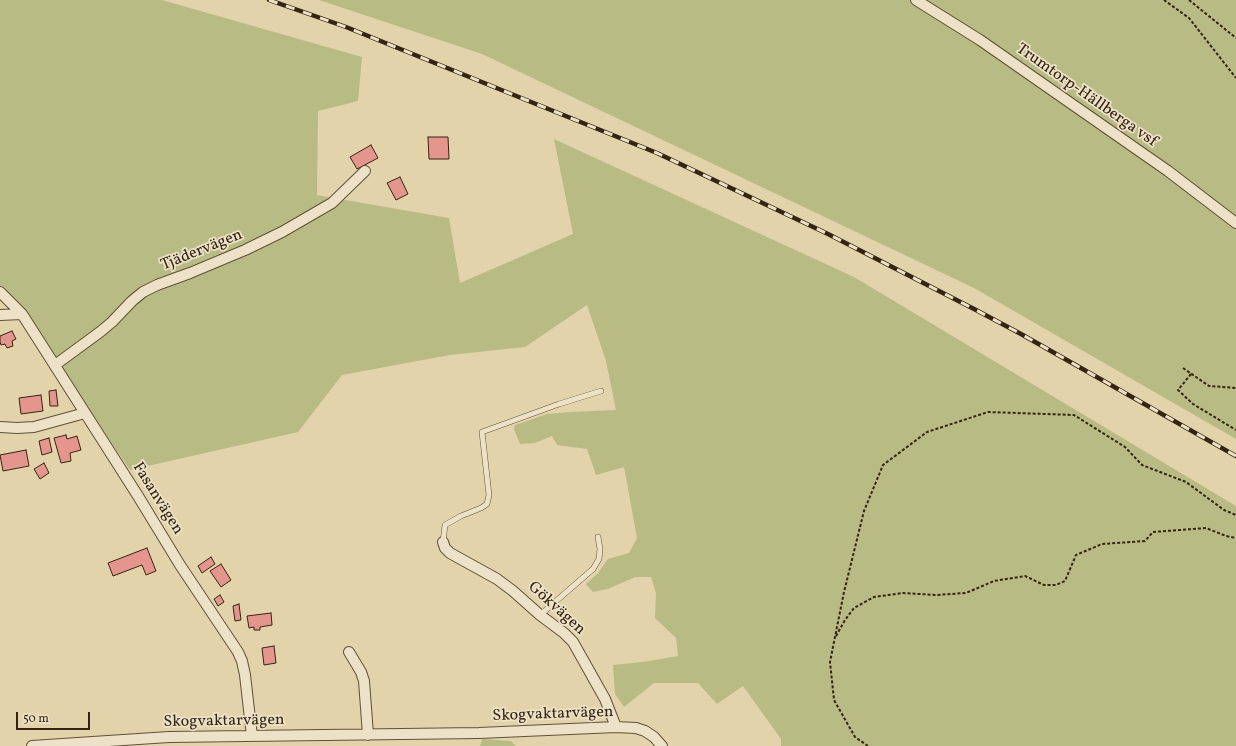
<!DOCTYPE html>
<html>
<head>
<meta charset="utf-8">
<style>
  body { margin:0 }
  #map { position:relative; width:1236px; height:746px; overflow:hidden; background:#e3d3ab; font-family:Vollkorn,serif }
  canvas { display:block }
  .scale { position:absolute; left:16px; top:712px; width:74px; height:18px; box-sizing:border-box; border:2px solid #352412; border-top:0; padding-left:5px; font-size:12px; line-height:14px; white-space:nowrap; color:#352412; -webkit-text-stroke:3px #ede2c8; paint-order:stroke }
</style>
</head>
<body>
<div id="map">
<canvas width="1236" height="746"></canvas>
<div class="scale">50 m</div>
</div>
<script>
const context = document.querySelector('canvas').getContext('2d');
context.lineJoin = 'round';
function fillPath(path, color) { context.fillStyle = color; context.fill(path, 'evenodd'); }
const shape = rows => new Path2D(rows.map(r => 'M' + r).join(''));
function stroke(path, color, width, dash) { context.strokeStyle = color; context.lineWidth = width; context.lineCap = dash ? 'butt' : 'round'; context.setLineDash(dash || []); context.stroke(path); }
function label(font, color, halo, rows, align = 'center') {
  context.font = font + ' Vollkorn,serif'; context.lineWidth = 3.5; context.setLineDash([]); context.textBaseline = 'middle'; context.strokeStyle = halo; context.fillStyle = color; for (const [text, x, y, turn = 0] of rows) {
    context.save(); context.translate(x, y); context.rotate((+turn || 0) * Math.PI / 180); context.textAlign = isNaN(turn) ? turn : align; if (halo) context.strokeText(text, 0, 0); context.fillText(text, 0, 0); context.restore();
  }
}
fillPath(shape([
  [0,0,162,0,362,57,358,101,318,111,317,195,449,218,460,283,573,234,554,139,854,277,1236,506,1236,746,781,746,781,739,743,686,717,704,698,683,654,683,624,707,615,694,613,665,643,662,678,656,676,638,655,618,656,593,651,577,635,577,608,589,593,592,586,584,598,573,608,559,629,553,637,538,624,467,596,475,587,449,557,445,552,436,535,443,520,444,514,429,515,425,547,414,570,412,616,410,606,361,587,305,525,347,450,355,342,375,298,432,130,470,25,317,0,291],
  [319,0,1236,0,1236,439,974,288,482,54],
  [482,739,511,741,516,746,480,746]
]), '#b9bb85');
const building = shape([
  [428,137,448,137,449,159,429,159,428,137],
  [371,145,378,158,357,169,350,157,371,145],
  [400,177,408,194,396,200,387,183,400,177],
  [12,331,16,339,12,341,13,346,7,348,5,344,1,345,0,342,0,336,12,331],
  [56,390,58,406,50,406,49,391,56,390],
  [41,395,43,411,21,414,19,398,41,395],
  [66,435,67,439,77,436,81,450,70,453,71,461,61,463,54,438,66,435],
  [49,438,52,452,42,455,39,441,49,438],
  [26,450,29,466,3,471,0,455,26,450],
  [44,463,49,473,40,479,34,469,44,463],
  [147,548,156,571,146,575,142,565,113,576,108,563,147,548],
  [211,557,215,564,202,573,198,566,211,557],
  [221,564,231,580,221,587,210,571,221,564],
  [220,595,224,602,218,606,214,599,220,595],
  [239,604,241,620,235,621,233,606,239,604],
  [271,613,272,625,260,627,260,630,254,630,254,627,249,628,247,616,271,613],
  [274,646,276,663,264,665,262,648,274,646]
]);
fillPath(building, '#e4968c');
stroke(building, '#352412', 1);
const service = shape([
  [443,542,445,525,461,516,481,508,487,504,489,495,482,432,559,404,601,391],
  [540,615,593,569,599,559,600,549,598,537]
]);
const minor = shape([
  [916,0,980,40,1168,171,1236,223],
  [0,292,22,314,138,496,180,565,238,652,242,661,245,675,252,736],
  [0,315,22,314],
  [55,365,100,332,112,322,132,301,143,292,157,285,190,273,245,250,282,232,332,203,365,171],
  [0,427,17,428,34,427,85,413],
  [443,542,445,548,450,553,497,579,513,591,540,615,564,633,573,642,605,699,616,727],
  [349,652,361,672,364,681,368,735],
  [32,746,169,737,479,733,616,727,636,728,645,731,654,737,662,746]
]);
stroke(service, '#605038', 6);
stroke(minor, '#605038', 12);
stroke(shape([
  [1164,0,1189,18,1236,78],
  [1189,0,1236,38],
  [1183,368,1209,386,1236,388],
  [1191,374,1178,390,1193,404,1236,430],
  [836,636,845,620,854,608,874,597,903,593,936,595,966,593,994,581,1025,576,1044,585,1056,585,1065,581,1076,555,1102,544,1145,541,1153,532,1206,528,1226,536,1236,538],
  [868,746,855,737,834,700,830,662,844,592,864,511,883,465,927,432,988,412,1074,415,1125,447,1142,465,1186,482,1224,510,1236,515]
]), '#352412', 2, [3, 2]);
stroke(service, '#ede2c8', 5);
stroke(minor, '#ede2c8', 10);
const rail = shape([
  [269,0,346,27,657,153,828,234,976,310,1021,334,1236,456]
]);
stroke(rail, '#352412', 4.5);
stroke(rail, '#ede2c8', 3, [9]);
label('16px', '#352412', '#ede2c8', [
  ["Trumtorp-Hällberga vsf",1086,96,35],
  ["Tjädervägen",202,251,-22],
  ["Fasanvägen",157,499,58],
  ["Gökvägen",556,609,42],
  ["Skogvaktarvägen",553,715,-2],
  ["Skogvaktarvägen",224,722,-1]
]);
</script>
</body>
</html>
